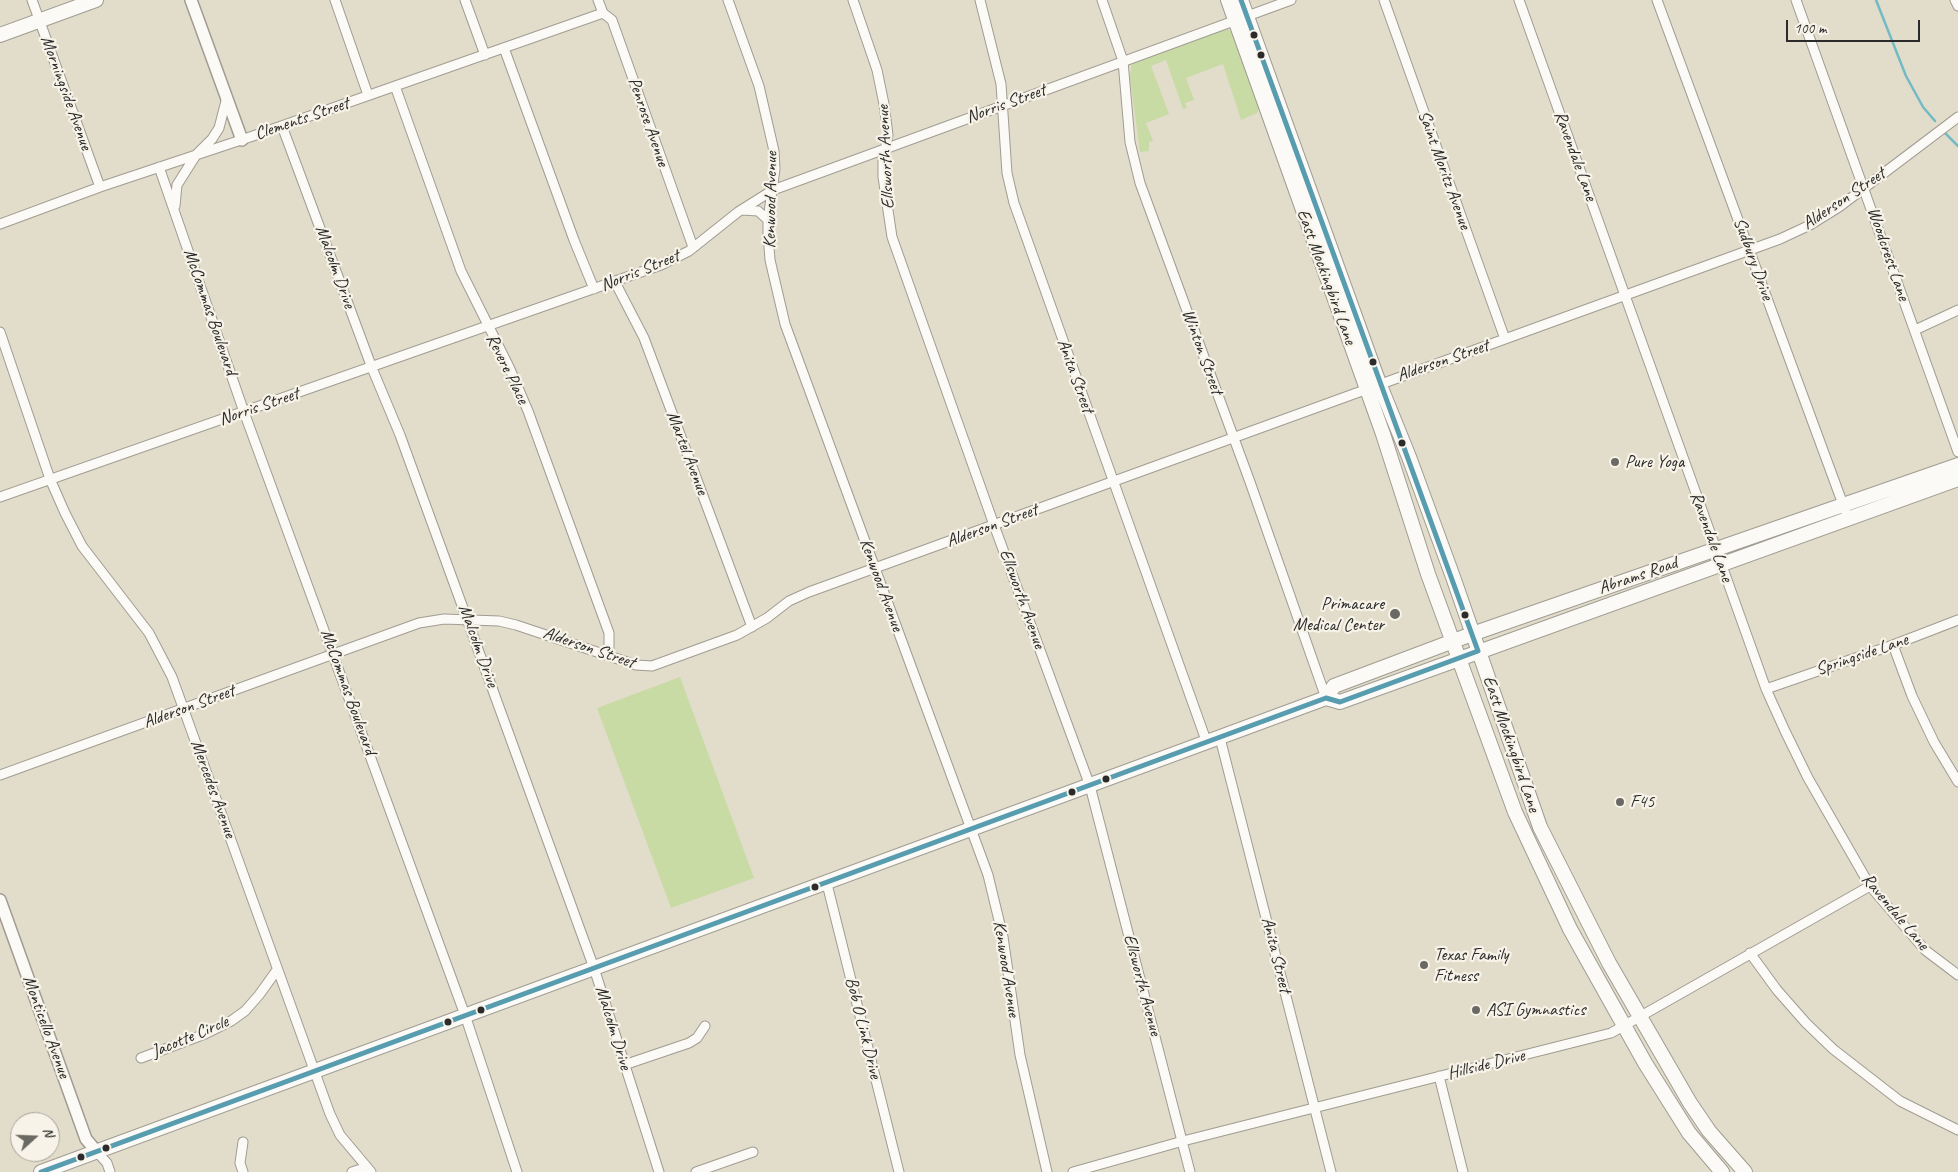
<!DOCTYPE html>
<html>
<head>
<meta charset="utf-8">
<style>
  body { margin:0 }
  #map { position:relative; width:1958px; height:1172px; overflow:hidden; background:#e2dcca; font-family:Caveat,sans-serif }
  canvas { display:block }
  .north { position:absolute; left:10px; top:1112px; width:50px; height:50px; box-sizing:border-box; background:#f7f3e8; border:1px solid #a5a39c; border-radius:50%; rotate:70deg; font-size:14px; font-weight:700; line-height:20px; text-align:center; color:#2b2b2b }
  .north::after { content:''; display:block; margin:auto; width:18px; height:22px; background:#6b6963; clip-path:polygon(50% 0,100% 100%,50% 72%,0 100%) }
  .scale { position:absolute; left:1786px; top:20px; width:134px; height:22px; box-sizing:border-box; border:2px solid #2b2b2b; border-top:0; padding-left:6px; font-size:15px; line-height:18px; white-space:nowrap; color:#2b2b2b; -webkit-text-stroke:4px #f7f3e8; paint-order:stroke }
</style>
</head>
<body>
<div id="map">
<canvas width="1958" height="1172"></canvas>
<div class="north">N</div>
<div class="scale">100 m</div>
</div>
<script>
const context = document.querySelector('canvas').getContext('2d');
context.lineJoin = 'round';
function fillPath(path, color) { context.fillStyle = color; context.fill(path, 'evenodd'); }
const shape = rows => new Path2D(rows.map(r => 'M' + r).join(''));
function stroke(path, color, width, dash) { context.strokeStyle = color; context.lineWidth = width; context.lineCap = dash ? 'butt' : 'round'; context.setLineDash(dash || []); context.stroke(path); }
function label(font, color, halo, rows, align = 'center') {
  context.font = font + ' Caveat,sans-serif'; context.lineWidth = 4.5; context.setLineDash([]); context.textBaseline = 'middle'; context.strokeStyle = halo; context.fillStyle = color; for (const [text, x, y, turn = 0] of rows) {
    context.save(); context.translate(x, y); context.rotate((+turn || 0) * Math.PI / 180); context.textAlign = isNaN(turn) ? turn : align; if (halo) context.strokeText(text, 0, 0); context.fillText(text, 0, 0); context.restore();
  }
}
fillPath(shape([
  [1227,28,1232,33,1259,108,1257,113,1241,120,1223,64,1186,78,1194,100,1185,103,1187,108,1183,109,1166,60,1151,66,1169,114,1146,123,1153,141,1149,142,1149,151,1140,152,1130,77,1132,62],
  [680,677,754,878,671,908,597,708]
]), '#c8dba4');
stroke(shape([
  [1876,0,1906,76,1923,107,1935,121],
  [1945,133,1958,146]
]), '#73bac5', 2.5);
const minor = shape([
  [32,0,100,187],
  [335,0,368,95],
  [465,0,485,55],
  [598,0,603,13,612,20,693,247],
  [728,0,759,86,774,151,775,169,768,220,768,234,770,260,785,324,988,875,1003,937,1020,1055,1047,1172],
  [853,0,877,70,884,104,888,135,883,161,883,177,892,237,994,525,1090,786,1190,1172],
  [980,0,1001,84,1007,173,1014,203,1207,743],
  [1102,0,1123,61,1130,142,1140,183,1250,482,1326,698],
  [1384,0,1505,339],
  [1519,0,1721,563,1766,689,1785,731,1808,778,1870,886,1925,950,1958,975],
  [1657,0,1848,518],
  [1796,0,1958,452],
  [1955,0,1958,6],
  [504,48,574,240,594,289],
  [395,86,461,271,509,367,528,411,609,633,609,655],
  [282,126,372,368,400,435,594,968,659,1172],
  [159,167,244,412,465,1015,517,1172],
  [175,206,177,185,196,155,212,139,219,128,227,97],
  [742,210,758,211,768,220],
  [0,224,100,187,253,136,603,13],
  [615,282,644,338,752,627],
  [1915,330,1958,310],
  [0,332,50,479,65,513,82,546,149,633,172,677,330,1114,340,1135,371,1172],
  [0,497,661,265,689,251,738,212,773,190,1291,0],
  [1893,645,1912,696,1934,742,1958,782],
  [1766,689,1893,645,1958,620],
  [1220,738,1331,1172],
  [0,775,419,623,444,619,499,621,516,625,636,665,652,666,737,635,767,618,789,601,809,592,1780,239,1810,225,1839,207,1958,117],
  [827,884,899,1172],
  [1750,953,1777,990,1806,1023,1833,1049,1900,1101,1958,1130],
  [141,1058,205,1034,231,1021,245,1011,259,995,277,970],
  [624,1065,689,1043,697,1038,705,1026],
  [1439,1076,1463,1172],
  [243,1142,240,1163,243,1172],
  [97,1152,107,1163,110,1172],
  [352,1172,367,1167],
  [696,1172,753,1152],
  [1073,1172,1183,1141,1611,1033,1870,886]
]);
const tertiary = shape([
  [191,0,242,140],
  [0,900,86,1139,97,1152]
]);
const secondary = shape([
  [1228,0,1383,434,1428,574,1515,812,1570,929,1645,1063,1689,1133,1722,1172],
  [1241,0,1379,383,1409,457,1453,577,1540,827,1609,963,1690,1103,1709,1131,1745,1172],
  [0,35,96,0],
  [1326,698,1334,686,1472,634,1958,465],
  [41,1172,1326,698,1340,702,1958,479]
]);
stroke(minor, '#a09c92', 11);
stroke(tertiary, '#a09c92', 14);
stroke(secondary, '#a09c92', 16);
stroke(minor, '#fbfaf7', 9);
stroke(tertiary, '#fbfaf7', 11);
stroke(secondary, '#fbfaf7', 14);
stroke(shape([
  [41,1172,1326,698,1340,702,1478,651,1241,0]
]), '#589caf', 5);
for (const [x, y, r, color] of [
  [1254,35,4.5,"#2b2b2b"],
  [1261,55,4.5,"#2b2b2b"],
  [1373,362,4.5,"#2b2b2b"],
  [1402,443,4.5,"#2b2b2b"],
  [1615,462,5,"#6b6963"],
  [1395,614,6,"#6b6963"],
  [1465,615,4.5,"#2b2b2b"],
  [1106,779,4.5,"#2b2b2b"],
  [1072,792,4.5,"#2b2b2b"],
  [1620,802,5,"#6b6963"],
  [815,887,4.5,"#2b2b2b"],
  [1424,965,5,"#6b6963"],
  [481,1010,4.5,"#2b2b2b"],
  [1476,1010,5,"#6b6963"],
  [448,1022,4.5,"#2b2b2b"],
  [106,1148,4.5,"#2b2b2b"],
  [81,1157,4.5,"#2b2b2b"]
]) { const dot = new Path2D(); dot.arc(x, y, r, 0, 2 * Math.PI); context.fillStyle = color; context.fill(dot); stroke(dot, '#f7f3e8', 2); }
label('18px', '#2b2b2b', '#f7f3e8', [
  ["Morningside Avenue",66,93,70],
  ["Norris Street",1006,104,-20],
  ["Clements Street",302,119,-19],
  ["Penrose Avenue",648,122,71],
  ["Ravendale Lane",1575,156,70],
  ["Ellsworth Avenue",886,157,-93],
  ["Saint Moritz Avenue",1444,170,70],
  ["Alderson Street",1844,199,-34],
  ["Kenwood Avenue",771,200,-89],
  ["Woodcrest Lane",1888,254,71],
  ["Sudbury Drive",1753,259,70],
  ["Malcolm Drive",335,267,70],
  ["Norris Street",640,271,-22],
  ["East Mockingbird Lane",1326,277,70],
  ["McCommas Boulevard",210,312,71],
  ["Winton Street",1202,352,70],
  ["Alderson Street",1443,361,-19],
  ["Revere Place",507,369,64],
  ["Anita Street",1075,376,70],
  ["Norris Street",259,407,-19],
  ["Martel Avenue",687,453,69],
  ["Alderson Street",992,526,-20],
  ["Ravendale Lane",1711,537,70],
  ["Abrams Road",1638,576,-19],
  ["Kenwood Avenue",881,585,70],
  ["Ellsworth Avenue",1022,599,70],
  ["Malcolm Drive",478,646,70],
  ["Alderson Street",589,648,19],
  ["Springside Lane",1862,655,-19],
  ["McCommas Boulevard",348,692,70],
  ["Alderson Street",189,707,-20],
  ["East Mockingbird Lane",1511,744,71],
  ["Mercedes Avenue",213,789,70],
  ["Ravendale Lane",1895,912,50],
  ["Anita Street",1276,955,76],
  ["Kenwood Avenue",1006,969,81],
  ["Ellsworth Avenue",1142,985,75],
  ["Monticello Avenue",46,1027,70],
  ["Malcolm Drive",613,1028,73],
  ["Bob O Link Drive",863,1028,76],
  ["Jacotte Circle",190,1037,-23],
  ["Hillside Drive",1486,1065,-14]
]);
label('18px', '#2b2b2b', '#f7f3e8', [
  ["Pure Yoga",1625,462],
  ["Primacare",1384,604,"right"],
  ["Medical Center",1384,625,"right"],
  ["F45",1630,802],
  ["Texas Family",1434,955],
  ["Fitness",1434,976],
  ["ASI Gymnastics",1486,1010]
], 'left');
</script>
</body>
</html>
